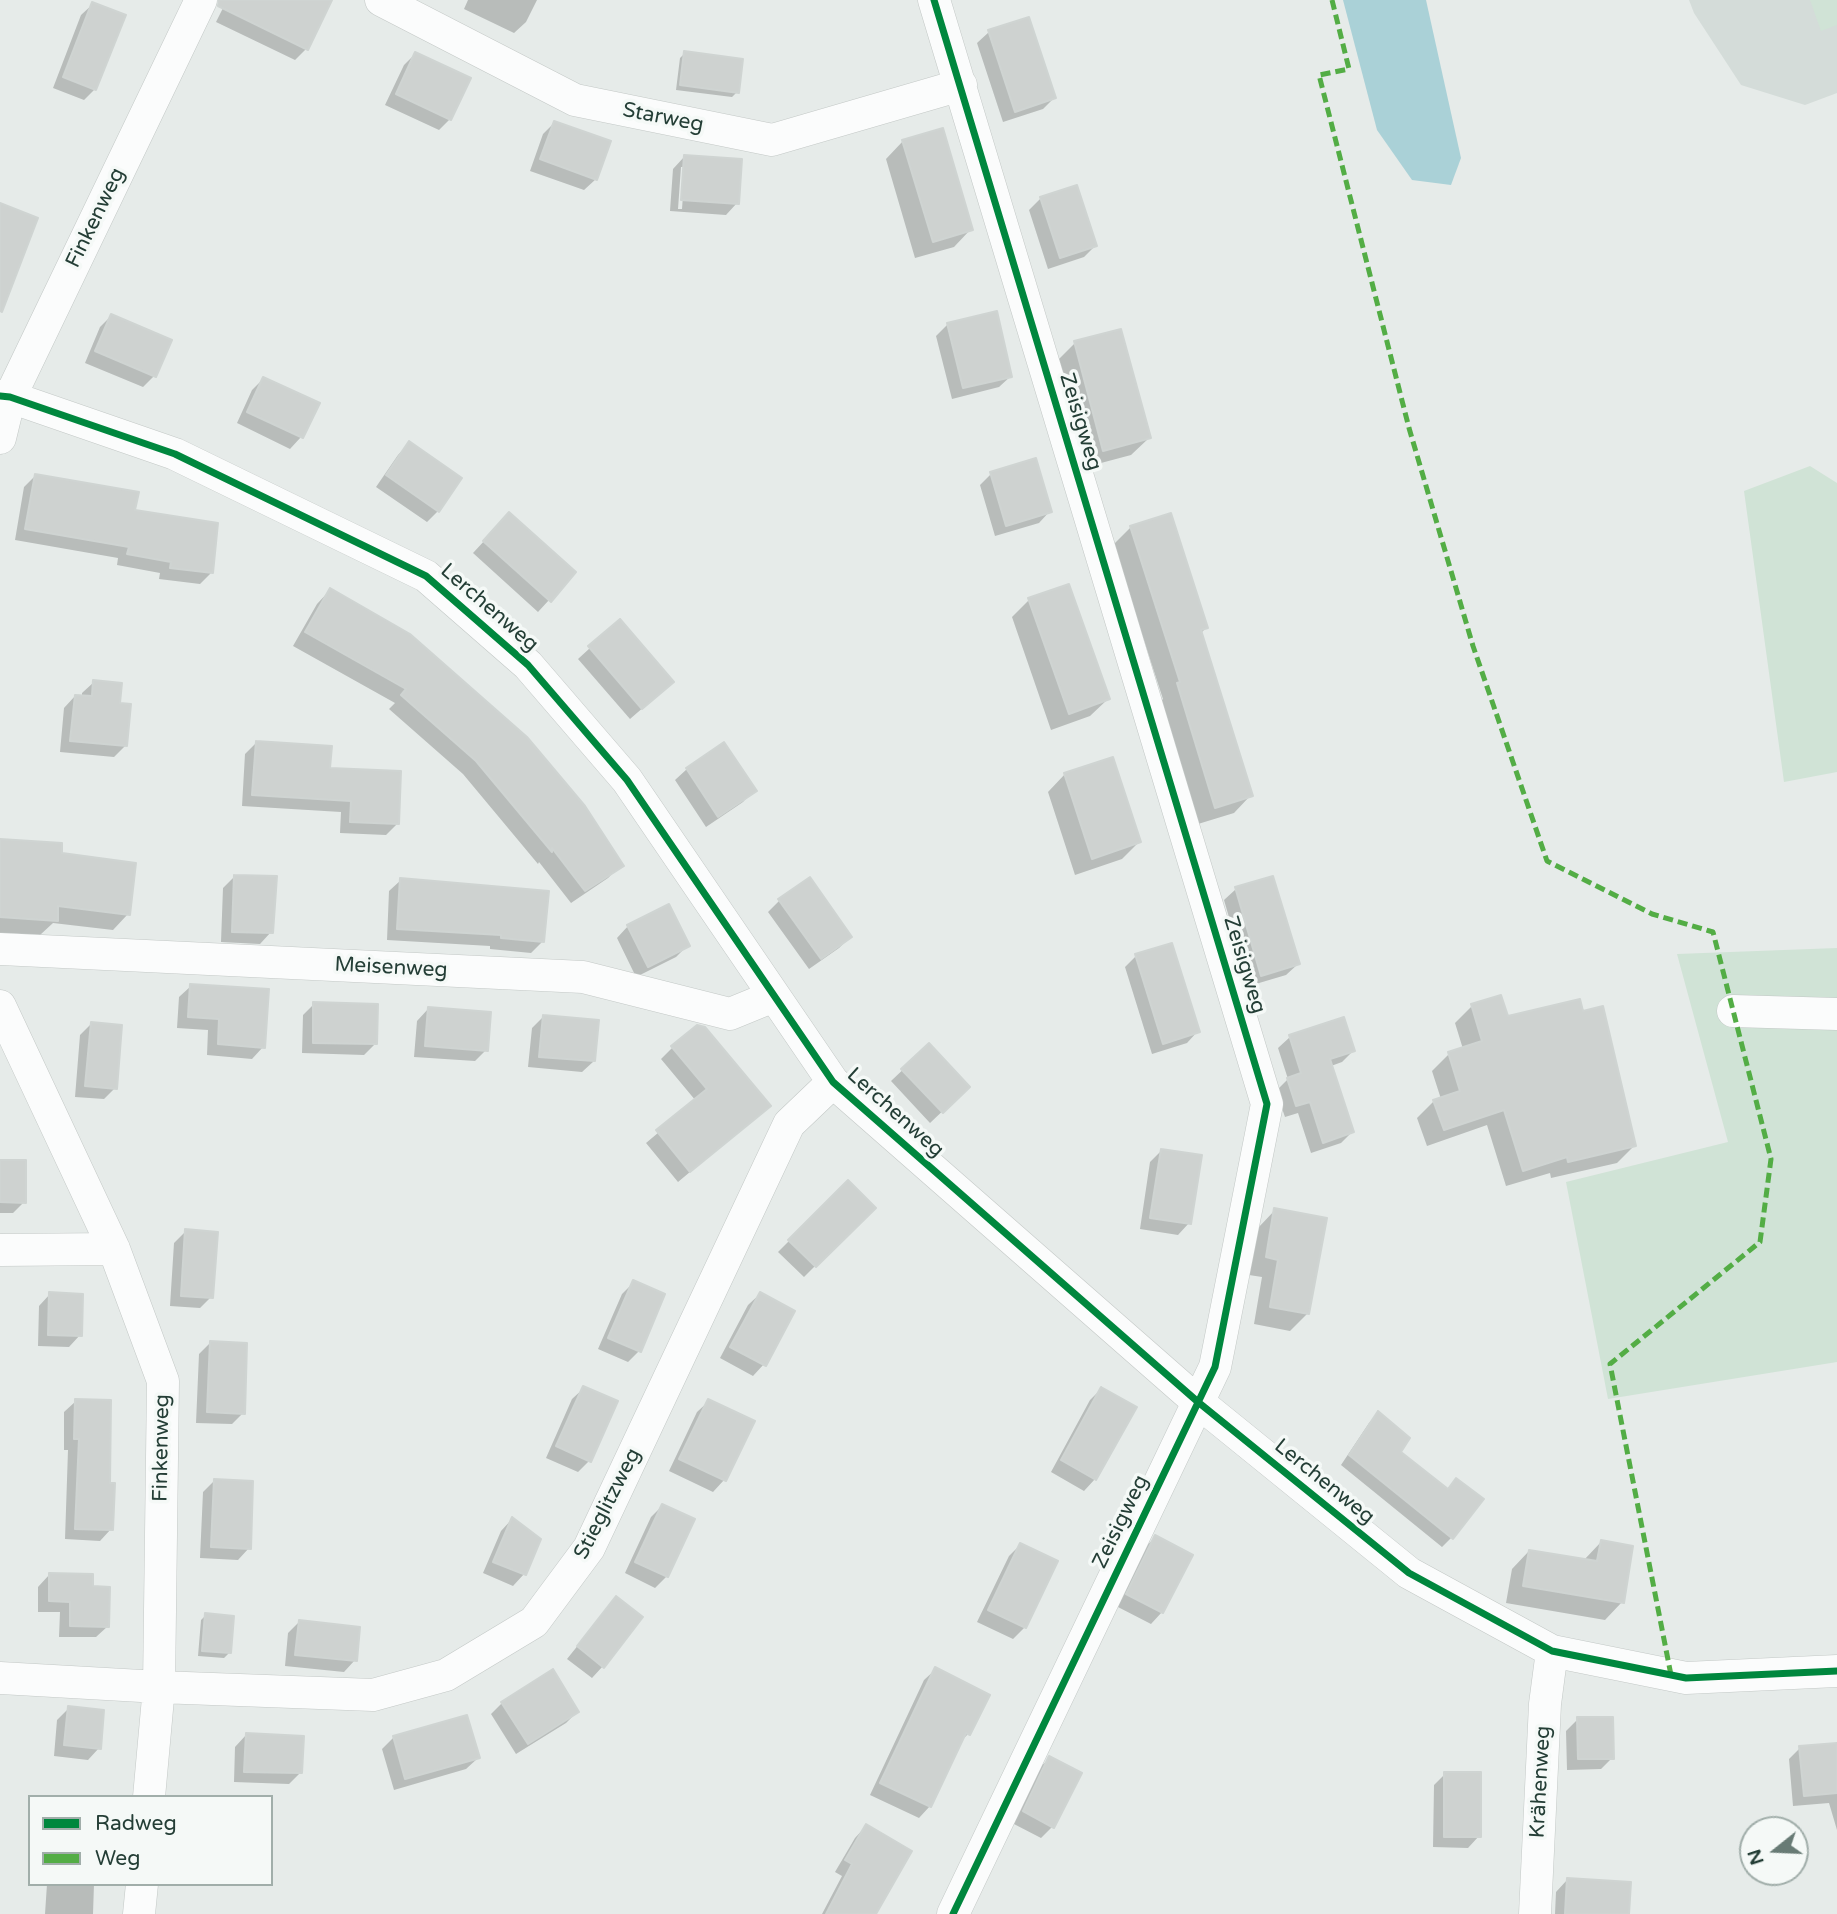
<!DOCTYPE html>
<html>
<head>
<meta charset="utf-8">
<style>
  body { margin:0 }
  #map { position:relative; width:1837px; height:1914px; overflow:hidden; background:#e6ebe9; font-family:"Varela Round",sans-serif }
  canvas { display:block }
  .legend { position:absolute; left:28px; top:1795px; width:245px; height:91px; box-sizing:border-box; background:#f5f9f7; border:2px solid #a1aeaa; margin:0; padding:9px 12px; list-style:none; font-size:21px; color:#243e36 }
  .legend li { display:flex; align-items:center; gap:14px; height:35px }
  .legend b { width:35px; border:2px solid #a1aeaa }
  .north { position:absolute; left:1739px; top:1816px; width:70px; height:70px; box-sizing:border-box; background:#f5f9f7; border:2px solid #a1aeaa; border-radius:50%; rotate:252deg; font-size:19px; font-weight:700; line-height:28px; text-align:center; color:#243e36 }
  .north::after { content:''; display:block; margin:auto; width:24px; height:32px; background:#687b75; clip-path:polygon(50% 0,100% 100%,50% 72%,0 100%) }
</style>
</head>
<body>
<div id="map">
<canvas width="1837" height="1914"></canvas>
<ul class="legend">
<li><b style="height:9px;background:#00873e"></b>Radweg</li>
<li><b style="height:9px;background:#53ad45"></b>Weg</li>
</ul>
<div class="north">N</div>
</div>
<script>
const context = document.querySelector('canvas').getContext('2d');
context.lineJoin = 'round';
function fillPath(path, color) { context.fillStyle = color; context.fill(path, 'evenodd'); }
const shape = rows => new Path2D(rows.map(r => 'M' + r).join(''));
function stroke(path, color, width, dash) { context.strokeStyle = color; context.lineWidth = width; context.lineCap = dash ? 'butt' : 'round'; context.setLineDash(dash || []); context.stroke(path); }
function label(font, color, halo, rows, align = 'center') {
  context.font = font + ' "Varela Round",sans-serif'; context.lineWidth = 7; context.setLineDash([]); context.textBaseline = 'middle'; context.strokeStyle = halo; context.fillStyle = color; for (const [text, x, y, turn = 0] of rows) {
    context.save(); context.translate(x, y); context.rotate((+turn || 0) * Math.PI / 180); context.textAlign = isNaN(turn) ? turn : align; if (halo) context.strokeText(text, 0, 0); context.fillText(text, 0, 0); context.restore();
  }
}
fillPath(shape([
  [1689,0,1837,0,1837,93,1805,105,1741,85,1694,13]
]), '#d4dcd9');
fillPath(shape([
  [1810,0,1837,0,1837,25,1821,31],
  [1810,466,1837,483,1837,772,1784,782,1744,491],
  [1837,948,1837,1362,1608,1399,1566,1182,1728,1142,1677,954]
]), '#d0e3d6');
fillPath(shape([
  [1343,0,1426,0,1461,158,1451,185,1412,180,1377,130]
]), '#aad1d7');
fillPath(shape([
  [227,0,313,0,306,49,295,60,216,22],
  [468,0,537,0,526,22,514,33,464,9],
  [93,4,95,89,84,100,53,88,81,15],
  [1028,19,1054,98,1043,109,1003,122,977,43,989,32],
  [685,53,737,92,732,97,676,90,680,58],
  [415,54,450,119,439,130,385,105,404,65],
  [554,123,596,179,584,190,530,171,543,134],
  [903,141,971,229,954,247,915,258,886,159],
  [684,157,737,203,726,215,670,211,673,169],
  [681,167,685,167,682,209,678,209],
  [1041,198,1095,246,1084,257,1048,269,1029,210],
  [111,316,154,376,143,387,85,363,100,327],
  [948,324,1011,376,999,387,952,399,936,336],
  [1075,343,1149,438,1131,455,1086,467,1058,360],
  [263,379,317,404,301,437,290,449,237,423,252,390],
  [409,443,438,511,427,522,376,487,398,455],
  [991,474,1050,511,1039,523,995,536,980,485],
  [35,476,133,511,211,573,200,584,159,579,160,573,117,565,118,558,15,540,24,487],
  [498,526,549,600,538,612,473,553],
  [1131,527,1206,628,1200,634,1251,795,1234,813,1198,824,1160,702,1163,699,1113,545],
  [330,590,621,865,608,878,571,903,539,862,538,864,463,774,389,709,395,703,293,646,317,604],
  [1029,600,1108,699,1090,716,1051,730,1012,617],
  [590,648,660,693,630,719,578,659],
  [94,682,118,704,126,745,114,757,60,752,64,708,75,696,82,697,82,693],
  [256,743,328,769,397,824,386,835,340,833,341,812,242,806,245,754],
  [687,769,754,790,743,802,706,827,675,780],
  [1065,774,1139,842,1122,859,1075,875,1048,792],
  [0,841,60,855,128,914,113,930,53,923,40,935,0,933],
  [234,877,271,932,260,944,221,942,223,888],
  [401,880,543,941,531,953,490,949,490,946,387,940,389,891],
  [809,880,850,937,839,948,809,969,768,912,779,901],
  [1236,889,1298,964,1286,975,1249,986,1224,900],
  [628,926,688,945,676,957,636,977,617,938],
  [1136,956,1198,1031,1187,1043,1152,1054,1125,967],
  [191,986,263,1047,252,1059,207,1055,208,1030,177,1028,179,997],
  [314,1004,375,1044,364,1055,302,1053,303,1015],
  [1472,1006,1506,1018,1634,1146,1617,1163,1551,1178,1550,1173,1506,1186,1487,1125,1427,1146,1417,1118,1434,1101,1441,1099,1432,1071,1449,1054,1463,1049,1455,1023],
  [428,1009,486,1050,475,1061,414,1057,417,1021],
  [543,1017,594,1061,582,1072,528,1067,532,1028],
  [91,1024,115,1088,104,1099,75,1097,80,1035],
  [1290,1037,1353,1051,1342,1062,1331,1066,1352,1132,1341,1143,1311,1153,1298,1113,1285,1117,1276,1091,1288,1079,1278,1048],
  [929,1045,968,1087,930,1123,891,1081],
  [673,1047,769,1106,678,1182,646,1143,696,1101,661,1059],
  [1161,1151,1189,1223,1178,1235,1140,1229,1150,1162],
  [0,1162,24,1202,13,1213,0,1213],
  [848,1182,873,1208,804,1277,778,1252],
  [1275,1210,1308,1313,1290,1331,1254,1324,1262,1277,1249,1275,1258,1228],
  [186,1231,211,1297,200,1308,170,1306,174,1243],
  [634,1282,639,1351,628,1362,598,1349,622,1294],
  [50,1294,80,1335,69,1347,38,1346,39,1306],
  [760,1294,764,1364,753,1376,720,1358,748,1305],
  [210,1343,243,1413,232,1424,196,1423,199,1354],
  [584,1388,589,1461,578,1472,546,1458,572,1399],
  [1101,1389,1095,1479,1084,1491,1051,1472,1090,1400],
  [76,1401,108,1484,111,1529,100,1541,65,1539,68,1450,64,1450,64,1412],
  [709,1401,752,1422,724,1480,713,1492,669,1471,697,1412],
  [1378,1414,1399,1453,1446,1490,1456,1480,1452,1537,1442,1547,1341,1465,1369,1423],
  [214,1481,249,1548,238,1560,200,1558,203,1492],
  [662,1506,667,1576,655,1588,625,1573,651,1517],
  [512,1519,524,1574,513,1586,483,1573,501,1531],
  [1156,1537,1162,1612,1151,1624,1116,1606,1144,1548],
  [1601,1542,1622,1602,1605,1620,1506,1603,1512,1569,1529,1551,1584,1560],
  [1020,1545,1025,1627,1013,1639,977,1622,1009,1556],
  [49,1575,91,1588,108,1626,96,1637,59,1637,60,1612,38,1612,38,1587],
  [616,1598,603,1666,592,1678,567,1659],
  [206,1615,229,1653,224,1658,198,1656,201,1620],
  [299,1622,355,1660,344,1672,285,1666,288,1633],
  [936,1669,968,1734,961,1741,930,1806,919,1818,870,1795,924,1680],
  [502,1703,577,1712,566,1723,516,1754,491,1714],
  [69,1708,99,1748,88,1760,54,1756,57,1720],
  [1578,1719,1612,1758,1601,1769,1567,1770,1566,1731],
  [246,1735,300,1773,289,1784,234,1782,235,1747],
  [393,1738,478,1758,466,1769,394,1790,382,1749],
  [1837,1744,1837,1830,1829,1803,1793,1806,1789,1759,1800,1748],
  [1050,1758,1052,1827,1041,1838,1012,1823,1038,1769],
  [1445,1774,1479,1836,1468,1848,1433,1847,1434,1785],
  [866,1826,874,1914,822,1914,842,1876,835,1872,855,1838],
  [1567,1880,1627,1914,1555,1914,1556,1892],
  [47,1884,94,1884,93,1914,45,1914]
]), '#0003');
const building = shape([
  [219,0,332,0,308,50,218,6,219,0],
  [92,2,126,15,96,90,63,77,92,2],
  [1029,17,1056,98,1015,112,988,30,1029,17],
  [684,51,743,59,739,93,680,85,684,51],
  [415,52,471,78,451,120,396,94,415,52],
  [554,121,611,141,597,180,540,159,554,121],
  [943,128,973,230,933,242,902,140,943,128],
  [684,155,742,159,739,204,681,200,684,155],
  [1077,185,1097,246,1060,258,1040,197,1077,185],
  [0,203,38,218,2,312,0,311,0,203],
  [997,311,1012,377,963,388,947,323,997,311],
  [111,314,172,340,156,377,95,351,111,314],
  [1121,329,1151,438,1103,451,1074,341,1121,329],
  [263,377,320,403,303,438,247,412,263,377],
  [409,441,462,478,439,512,386,475,409,441],
  [1036,458,1052,512,1006,526,990,472,1036,458],
  [35,474,139,492,135,510,218,523,213,573,170,568,171,562,127,554,129,547,25,529,35,474],
  [509,512,576,572,551,602,483,541,509,512],
  [1171,513,1208,628,1201,630,1253,796,1215,808,1177,683,1180,682,1130,526,1171,513],
  [1069,584,1110,699,1069,714,1028,598,1069,584],
  [330,588,410,634,527,737,585,806,624,866,585,891,552,848,552,852,476,761,401,695,406,689,305,632,330,588],
  [620,619,674,682,642,709,588,646,620,619],
  [93,680,122,683,120,703,131,704,127,746,70,741,75,695,92,696,93,680],
  [256,741,332,746,330,768,401,771,399,824,350,822,351,801,252,795,256,741],
  [724,742,757,791,718,817,686,768,724,742],
  [1113,757,1141,842,1092,859,1064,773,1113,757],
  [0,839,62,843,62,853,136,863,130,915,58,906,58,921,0,917,0,839],
  [234,875,277,876,273,933,232,932,234,875],
  [1273,876,1300,964,1261,976,1235,887,1273,876],
  [810,877,852,937,821,959,778,899,810,877],
  [400,878,549,891,544,942,501,938,501,935,397,929,400,878],
  [669,904,690,946,648,967,627,925,669,904],
  [1172,943,1200,1032,1163,1044,1135,954,1172,943],
  [190,984,269,989,265,1048,218,1044,219,1019,188,1017,190,984],
  [1501,995,1508,1016,1580,999,1583,1011,1603,1006,1636,1146,1568,1162,1567,1157,1523,1171,1504,1110,1444,1130,1433,1100,1460,1091,1448,1052,1482,1041,1471,1004,1501,995],
  [313,1002,378,1004,377,1044,313,1043,313,1002],
  [428,1007,491,1012,488,1051,425,1046,428,1007],
  [543,1015,599,1020,595,1061,539,1057,543,1015],
  [1344,1017,1355,1051,1330,1059,1354,1132,1323,1143,1310,1102,1296,1106,1287,1078,1301,1073,1289,1035,1344,1017],
  [91,1022,122,1025,117,1089,85,1086,91,1022],
  [697,1025,705,1027,771,1106,690,1172,656,1130,707,1089,671,1046,697,1025],
  [929,1043,970,1087,943,1113,901,1069,929,1043],
  [1161,1149,1202,1155,1191,1224,1150,1218,1161,1149],
  [0,1160,26,1160,26,1203,0,1202,0,1160],
  [848,1180,876,1208,816,1267,788,1240,848,1180],
  [1274,1208,1327,1218,1309,1314,1270,1307,1278,1260,1266,1257,1274,1208],
  [185,1229,218,1232,213,1298,181,1296,185,1229],
  [633,1280,665,1294,641,1352,608,1338,633,1280],
  [49,1292,83,1294,82,1336,48,1335,49,1292],
  [760,1292,795,1311,766,1366,730,1347,760,1292],
  [210,1341,247,1343,245,1414,207,1412,210,1341],
  [583,1386,618,1401,591,1462,556,1446,583,1386],
  [1101,1387,1137,1407,1096,1480,1061,1460,1101,1387],
  [75,1399,111,1400,110,1483,115,1483,113,1530,75,1529,79,1439,74,1439,75,1399],
  [708,1399,755,1421,726,1481,679,1459,708,1399],
  [1378,1411,1410,1438,1401,1452,1448,1489,1456,1478,1484,1499,1453,1539,1349,1455,1378,1411],
  [214,1479,253,1481,251,1549,211,1547,214,1479],
  [662,1504,695,1519,668,1577,635,1562,662,1504],
  [512,1517,541,1539,526,1575,493,1562,512,1517],
  [1155,1535,1193,1555,1163,1613,1126,1594,1155,1535],
  [1601,1540,1633,1546,1624,1603,1523,1586,1529,1550,1597,1561,1601,1540],
  [1020,1543,1058,1561,1026,1628,988,1610,1020,1543],
  [49,1573,93,1574,93,1586,110,1587,109,1627,70,1626,70,1602,49,1601,49,1573],
  [616,1596,643,1617,604,1668,577,1646,616,1596],
  [205,1613,234,1616,231,1653,202,1651,205,1613],
  [299,1620,360,1627,357,1661,295,1655,299,1620],
  [935,1667,990,1695,970,1735,966,1733,931,1807,880,1783,935,1667],
  [553,1669,579,1712,528,1744,501,1702,553,1669],
  [68,1706,104,1710,101,1749,64,1745,68,1706],
  [467,1715,480,1758,405,1779,393,1736,467,1715],
  [1577,1717,1613,1717,1614,1759,1578,1759,1577,1717],
  [246,1733,304,1736,302,1773,244,1772,246,1733],
  [1837,1743,1837,1793,1804,1796,1799,1746,1837,1743],
  [1049,1756,1082,1773,1054,1828,1023,1811,1049,1756],
  [1444,1772,1481,1772,1481,1837,1444,1837,1444,1772],
  [866,1824,912,1851,876,1914,826,1914,852,1864,845,1860,866,1824],
  [1567,1878,1631,1882,1629,1914,1565,1914,1567,1878]
]);
fillPath(building, '#ced2d0');
stroke(building, '#cfd4d2', 2);
const minor = shape([
  [381,0,575,100,772,140,961,85],
  [934,0,1267,1104,1215,1367,953,1914],
  [0,396,10,397,175,454,426,576,528,665,627,780,833,1082,1198,1402,1409,1573,1552,1651,1686,1678,1837,1671],
  [0,438,10,397,201,0],
  [0,949,583,977,730,1014,774,996],
  [0,1006,114,1249,163,1381,159,1687,149,1797],
  [1733,1011,1837,1014],
  [0,1250,114,1249],
  [0,1678,159,1687,373,1695,446,1675,534,1622,589,1548,789,1124,833,1082],
  [139,1914,142,1884],
  [1535,1914,1545,1704,1552,1651]
]);
stroke(minor, '#c3c8c6', 33);
stroke(minor, '#fbfcfc', 32);
stroke(shape([
  [1332,0,1349,69,1319,75,1409,428,1473,646,1547,861,1652,914,1713,932,1771,1159,1760,1242,1610,1364,1671,1675]
]), '#53ad45', 5, [10, 5]);
stroke(shape([
  [934,0,1267,1104,1215,1367,953,1914],
  [0,396,10,397,175,454,426,576,528,665,627,780,833,1082,1198,1402,1409,1573,1552,1651,1686,1678,1837,1671]
]), '#00873e', 7);
label('21px', '#243e36', '#f5f9f7', [
  ["Starweg",663,118,11],
  ["Finkenweg",96,218,-64],
  ["Zeisigweg",1080,422,73],
  ["Lerchenweg",489,608,41],
  ["Zeisigweg",1244,965,73],
  ["Meisenweg",391,968,3],
  ["Lerchenweg",895,1113,42],
  ["Finkenweg",162,1448,-89],
  ["Lerchenweg",1324,1482,39],
  ["Stieglitzweg",608,1504,-63],
  ["Zeisigweg",1121,1522,-64],
  ["Krähenweg",1541,1782,-87]
]);
</script>
</body>
</html>
